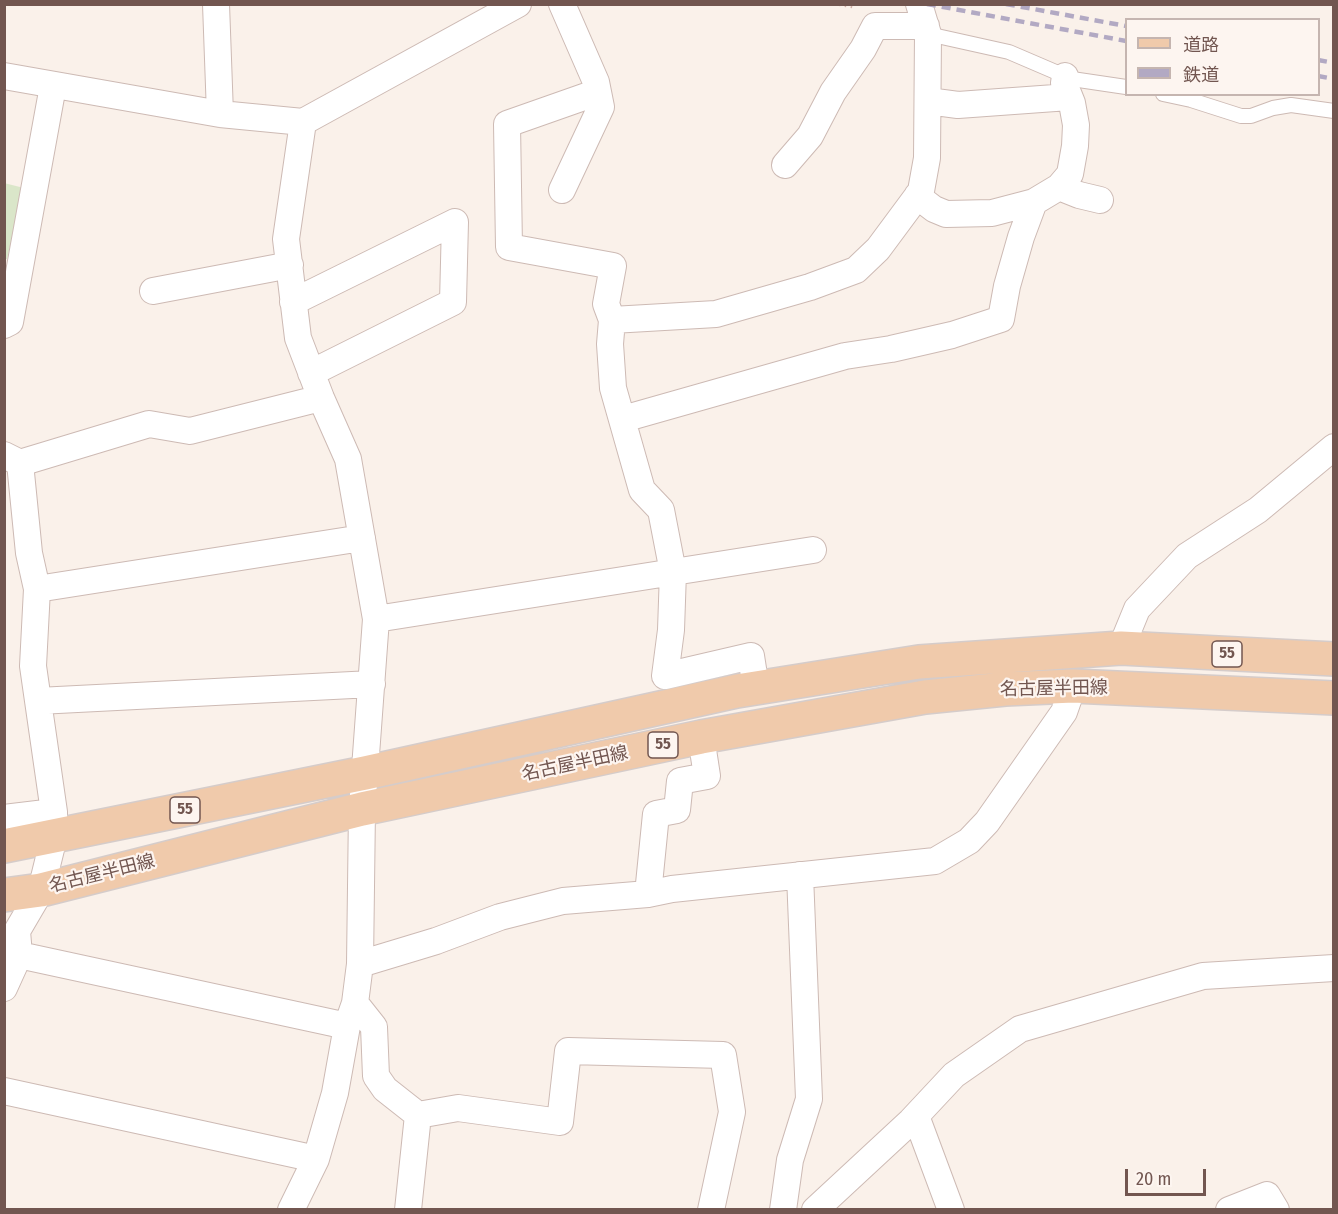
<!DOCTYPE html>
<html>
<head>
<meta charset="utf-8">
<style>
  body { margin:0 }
  #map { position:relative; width:1338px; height:1214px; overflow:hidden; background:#faf1ea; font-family:"Fira Sans Condensed","Noto Sans JP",sans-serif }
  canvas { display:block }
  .frame { position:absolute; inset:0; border:6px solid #725650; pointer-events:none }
  .legend { position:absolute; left:1125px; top:18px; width:195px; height:78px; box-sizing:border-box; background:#fdf5f0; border:2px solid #c5b5b0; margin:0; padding:8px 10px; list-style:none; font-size:18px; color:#725650 }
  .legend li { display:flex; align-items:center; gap:12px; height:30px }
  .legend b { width:30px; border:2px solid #c5b5b0 }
  .scale { position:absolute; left:1125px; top:1169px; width:81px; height:27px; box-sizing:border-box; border:3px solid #725650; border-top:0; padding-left:8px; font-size:18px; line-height:21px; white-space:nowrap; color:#725650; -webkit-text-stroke:4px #fdf5f0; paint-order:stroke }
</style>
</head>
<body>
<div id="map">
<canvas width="1338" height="1214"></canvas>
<div class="frame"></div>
<ul class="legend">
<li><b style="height:8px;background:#f0caab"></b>道路</li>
<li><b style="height:8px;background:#b2a9c3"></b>鉄道</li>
</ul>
<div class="scale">20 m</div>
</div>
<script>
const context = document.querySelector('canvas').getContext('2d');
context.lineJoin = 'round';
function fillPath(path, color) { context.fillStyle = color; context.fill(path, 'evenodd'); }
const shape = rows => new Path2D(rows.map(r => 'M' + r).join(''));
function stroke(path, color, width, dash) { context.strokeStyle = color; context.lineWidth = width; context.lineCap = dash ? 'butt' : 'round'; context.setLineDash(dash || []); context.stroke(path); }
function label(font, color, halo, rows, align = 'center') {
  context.font = font + ' "Fira Sans Condensed","Noto Sans JP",sans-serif'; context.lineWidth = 4.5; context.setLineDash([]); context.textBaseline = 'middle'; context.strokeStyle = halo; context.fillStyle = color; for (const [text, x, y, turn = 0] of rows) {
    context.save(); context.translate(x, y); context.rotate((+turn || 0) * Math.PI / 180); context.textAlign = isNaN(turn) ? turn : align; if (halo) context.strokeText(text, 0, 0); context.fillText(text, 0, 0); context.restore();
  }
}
fillPath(shape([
  [4,183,24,188,7,259,4,259]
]), '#dae6c9');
const service = shape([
  [928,34,1009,52,1072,79,1126,87],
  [1163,94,1191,100,1241,116,1251,116,1273,108,1291,105,1334,111]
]);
const minor = shape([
  [216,4,220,114],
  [562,4,596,82,601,107,562,190],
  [4,76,220,114,303,122,286,239,298,338,321,398,348,459,376,619,362,809,360,964,355,1003,347,1026,335,1093,316,1159,291,1210],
  [598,92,507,124,509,247,613,266,606,304,612,320,610,344,613,388,642,490,661,510,673,572,671,630,665,676,751,656,756,688],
  [928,101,958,105,1069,97],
  [303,122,518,4],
  [785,165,810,136,833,92,863,49,875,26,926,26],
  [1059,187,1070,174,1075,146,1076,125,1072,103,1064,83,1065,76],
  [917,196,934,209,946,214,992,213,1034,202],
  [153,291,290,265],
  [293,302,455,222,453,302,311,373],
  [612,320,716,314,810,287,856,270,878,249,921,191,927,158,928,34,919,4],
  [4,325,10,322,53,86],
  [623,419,845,356,891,349,952,335,1001,319,1007,286,1021,237,1034,202,1059,187,1079,195,1100,200],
  [4,455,20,463,29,553,37,589,33,666,54,812,54,837,41,890,17,931,19,955,4,988],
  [20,463,149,424,190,431,321,398],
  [37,589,362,538],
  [376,619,813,550],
  [1121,648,1137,609,1187,556,1258,510,1334,447],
  [38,701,372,684],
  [4,818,54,812],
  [648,894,656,814,677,810,680,781,707,776,701,737],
  [19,955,347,1026],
  [360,964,436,941,500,917,563,901,648,894,672,889,935,861,969,841,987,822,1064,712,1073,686],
  [355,1003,374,1027,376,1076,385,1089,418,1115,408,1210],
  [4,1091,316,1159],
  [418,1115,458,1108,560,1122,568,1051,723,1055,732,1112,711,1210],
  [916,1116,951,1210],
  [783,1210,790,1160,809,1099,800,875],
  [815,1210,911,1121,954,1075,1020,1029,1203,976,1334,968],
  [1229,1210,1267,1195,1276,1210]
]);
const primary = shape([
  [4,846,365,773,737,691,919,662,1121,648,1334,659],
  [4,895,41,890,362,809,701,737,925,697,1005,689,1073,686,1334,698]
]);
stroke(service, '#cdbab4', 16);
stroke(minor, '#cdbab4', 28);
stroke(primary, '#d5ccca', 36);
stroke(shape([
  [839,4,856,7]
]), '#d1b0a8', 4, [1.5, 4.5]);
stroke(service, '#fff', 14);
stroke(minor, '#fff', 26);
stroke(primary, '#f0caab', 33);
stroke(shape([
  [927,4,1126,41],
  [1006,4,1126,26],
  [1318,60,1334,63],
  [1318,76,1334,79]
]), '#b2a9c3', 4.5, [9, 6]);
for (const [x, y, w] of [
  [1227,654,30],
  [663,745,30],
  [185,810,30]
]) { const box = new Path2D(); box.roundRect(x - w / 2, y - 13, w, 26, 4.5); context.fillStyle = '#fdf5f0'; context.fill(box); stroke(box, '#725650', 1.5); }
label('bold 16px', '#725650', null, [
  ["55",1227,654],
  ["55",663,745],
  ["55",185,810]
]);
label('18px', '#725650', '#fdf5f0', [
  ["名古屋半田線",1054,689,-1],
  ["名古屋半田線",575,764,-12],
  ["名古屋半田線",102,874,-14]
]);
</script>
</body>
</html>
